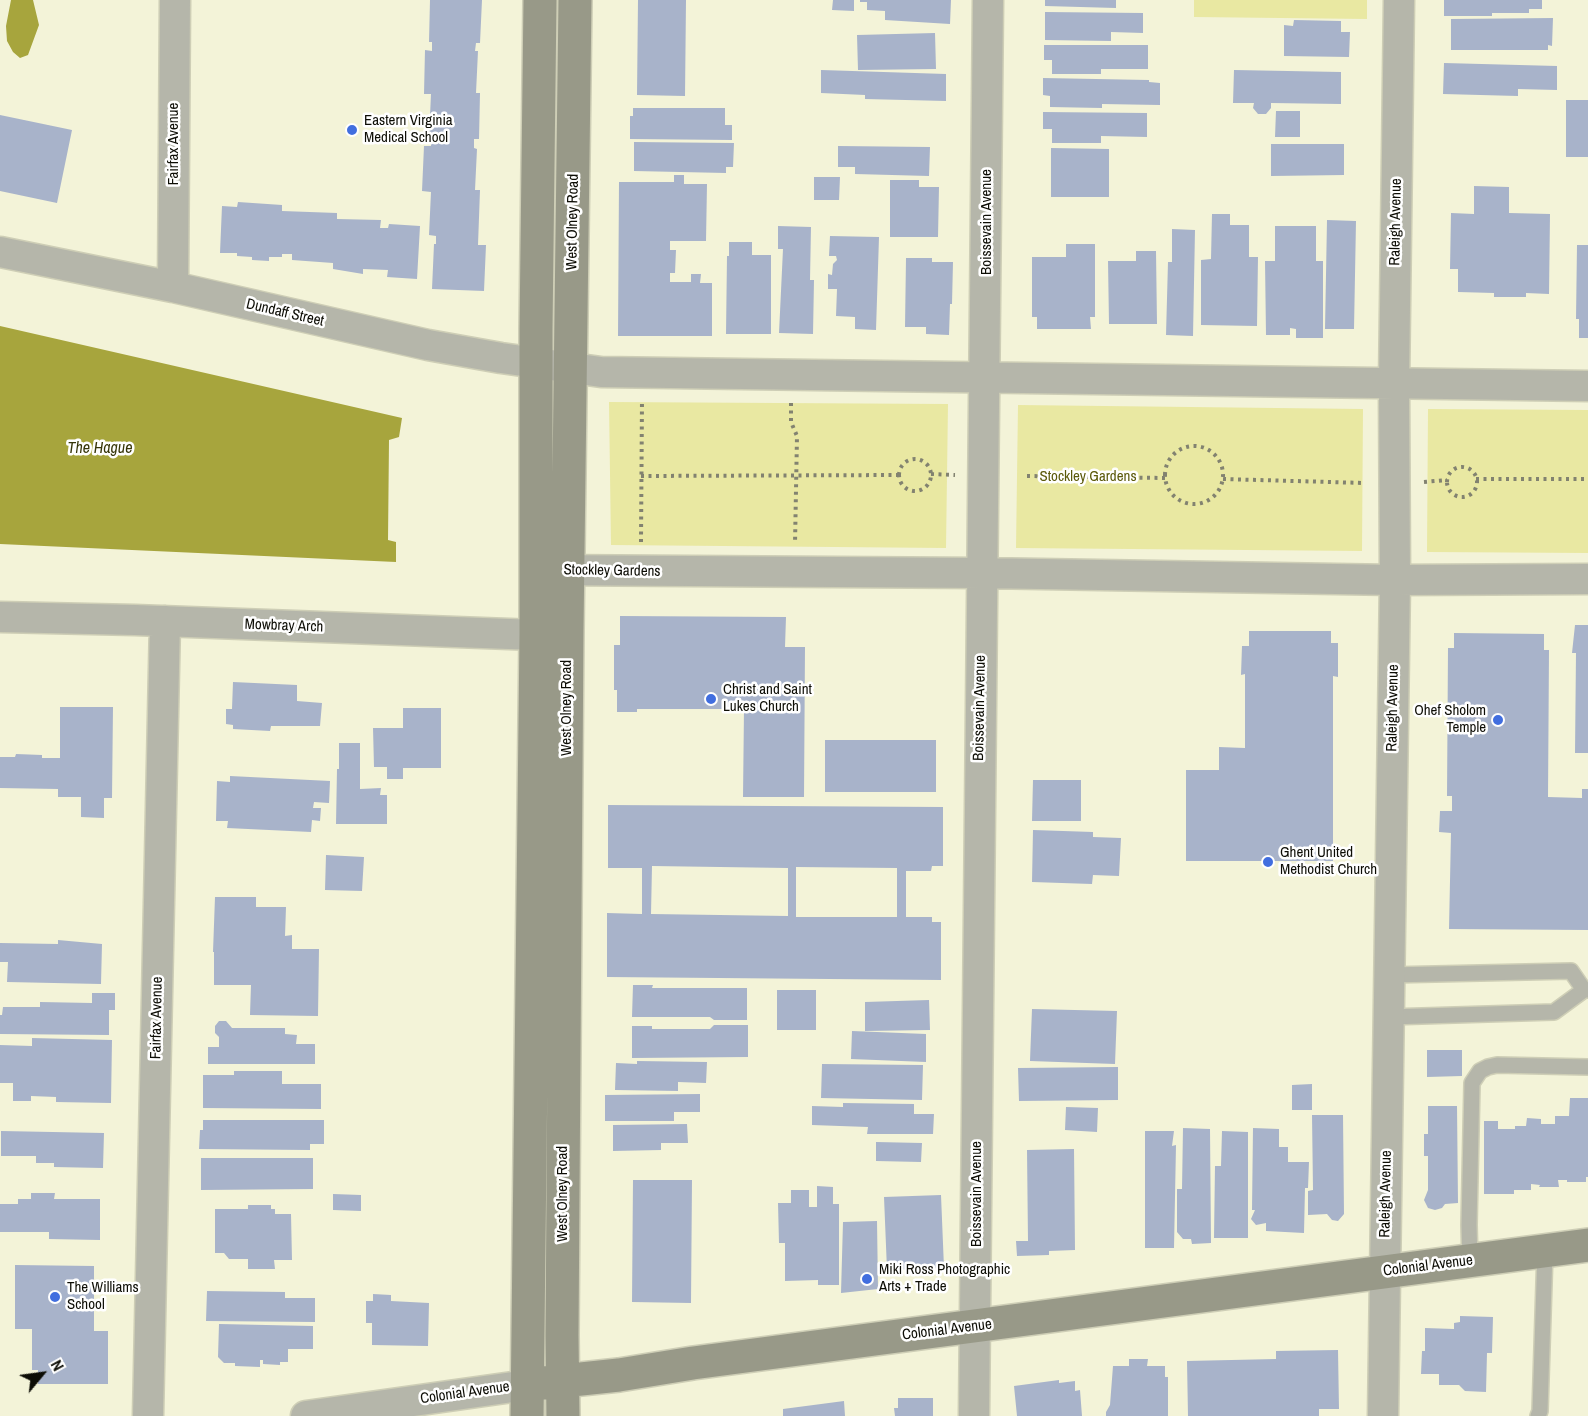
<!DOCTYPE html>
<html>
<head>
<meta charset="utf-8">
<style>
  body { margin:0 }
  #map { position:relative; width:1588px; height:1416px; overflow:hidden; background:#f3f3d8; font-family:"Archivo Narrow",sans-serif }
  canvas { display:block }
  .north { position:absolute; left:12px; top:1344px; width:60px; height:60px; -webkit-text-stroke:4px #fff; paint-order:stroke; rotate:61deg; font-size:16px; font-weight:700; line-height:24px; text-align:center; color:#0d0d05 }
  .north::after { content:''; display:block; margin:auto; width:21px; height:27px; background:#0d0d05; clip-path:polygon(50% 0,100% 100%,50% 72%,0 100%) }
</style>
</head>
<body>
<div id="map">
<canvas width="1588" height="1416"></canvas>
<div class="north">N</div>
</div>
<script>
const context = document.querySelector('canvas').getContext('2d');
context.lineJoin = 'round';
function fillPath(path, color) { context.fillStyle = color; context.fill(path, 'evenodd'); }
const shape = rows => new Path2D(rows.map(r => 'M' + r).join(''));
function stroke(path, color, width, dash) { context.strokeStyle = color; context.lineWidth = width; context.lineCap = dash ? 'butt' : 'round'; context.setLineDash(dash || []); context.stroke(path); }
function label(font, color, halo, rows, align = 'center') {
  context.font = font + ' "Archivo Narrow",sans-serif'; context.lineWidth = 5; context.setLineDash([]); context.textBaseline = 'middle'; context.strokeStyle = halo; context.fillStyle = color; for (const [text, x, y, turn = 0] of rows) {
    context.save(); context.translate(x, y); context.rotate((+turn || 0) * Math.PI / 180); context.textAlign = isNaN(turn) ? turn : align; if (halo) context.strokeText(text, 0, 0); context.fillText(text, 0, 0); context.restore();
  }
}
fillPath(shape([
  [1194,0,1367,0,1367,19,1194,17],
  [609,402,948,404,946,548,611,545],
  [1018,405,1363,409,1362,551,1016,548],
  [1428,409,1588,410,1588,553,1427,552]
]), '#e9e8a2');
fillPath(shape([
  [11,0,33,0,39,25,28,55,20,58,13,52,7,41,6,26],
  [0,326,402,418,399,437,389,440,388,540,396,542,396,562,0,544]
]), '#a7a53d');
fillPath(shape([
  [430,0,482,0,480,43,476,43,475,51,478,51,476,93,480,93,479,139,474,139,474,148,477,149,475,190,480,190,478,245,486,245,484,291,432,289,434,244,436,244,436,236,429,235,431,192,422,191,424,146,431,146,431,139,429,138,431,94,424,94,425,50,432,51,432,42,429,42],
  [638,0,686,0,685,96,637,95],
  [833,0,854,0,854,11,832,10],
  [860,0,951,0,950,24,885,20,885,11,867,10,867,2,860,2],
  [1045,0,1116,0,1116,8,1045,6],
  [1444,0,1542,0,1542,9,1529,9,1529,13,1492,13,1492,16,1444,16],
  [1045,12,1143,13,1143,33,1111,32,1111,41,1045,40],
  [1553,18,1552,46,1548,45,1548,50,1451,50,1451,19],
  [1294,20,1341,21,1341,32,1350,32,1349,57,1284,56,1284,25,1293,26],
  [935,33,936,69,858,70,857,35],
  [1044,45,1148,45,1148,69,1101,69,1101,74,1052,74,1052,60,1044,60],
  [1444,63,1557,66,1557,90,1518,89,1518,96,1443,94],
  [821,70,946,74,946,101,865,99,865,95,821,93],
  [1234,70,1341,72,1341,104,1271,103,1271,108,1266,114,1258,114,1253,108,1254,103,1233,103],
  [1043,78,1149,80,1149,82,1160,83,1160,105,1102,104,1102,108,1050,107,1050,96,1043,95],
  [1566,100,1588,100,1588,157,1566,157],
  [633,108,725,108,725,125,732,125,732,140,630,139,630,116,633,116],
  [1276,111,1300,111,1300,137,1275,137],
  [1043,112,1147,113,1147,137,1101,136,1101,143,1052,143,1052,129,1043,129],
  [0,115,72,130,57,203,0,191],
  [634,142,734,143,733,167,726,167,726,173,634,171],
  [1271,144,1344,144,1344,175,1271,176],
  [838,146,930,147,929,176,855,174,855,167,838,167],
  [1051,148,1109,149,1109,197,1051,197],
  [674,175,684,175,684,184,707,184,706,241,670,241,670,250,676,250,675,273,670,273,670,282,691,282,691,274,701,274,700,283,712,283,712,336,618,336,619,182,674,182],
  [814,177,840,177,839,200,814,200],
  [890,180,919,180,919,187,939,187,938,237,890,237],
  [1474,186,1509,187,1509,213,1550,214,1549,294,1526,293,1526,297,1494,297,1494,293,1458,292,1458,269,1450,269,1451,213,1474,214],
  [238,202,282,205,282,211,337,213,337,219,381,220,380,228,388,228,389,224,420,226,417,279,387,277,388,270,363,269,363,274,333,269,333,263,292,260,292,254,282,254,282,257,269,257,269,261,252,260,252,257,237,256,237,253,220,253,222,206,237,207],
  [1212,214,1230,214,1230,225,1249,225,1249,257,1258,257,1257,326,1201,325,1201,260,1211,259],
  [1327,220,1356,221,1354,329,1325,329],
  [778,226,811,227,810,280,814,280,813,334,779,333,783,249,778,249],
  [1275,226,1316,226,1316,261,1323,261,1323,338,1296,338,1296,329,1290,328,1290,335,1266,335,1265,261,1275,261],
  [1172,229,1195,230,1193,336,1166,335,1168,262,1172,262],
  [830,236,879,237,876,330,855,329,855,317,836,316,837,289,828,289,828,274,832,275,833,264,837,260,836,256,829,256],
  [729,242,752,242,752,255,771,255,771,334,726,334,727,256,729,256],
  [1066,244,1095,244,1095,317,1090,317,1091,329,1037,329,1037,317,1032,317,1032,257,1066,257],
  [1577,245,1588,245,1588,338,1579,338,1579,319,1576,319],
  [1136,251,1156,251,1157,324,1109,324,1108,261,1136,261],
  [906,258,932,258,932,262,953,262,952,304,950,304,949,335,926,334,926,327,905,327],
  [620,616,786,617,785,647,805,647,804,797,743,797,744,709,637,709,637,712,617,712,617,690,614,690,614,645,620,645],
  [1575,625,1588,625,1588,753,1575,753,1576,653,1572,653],
  [1249,631,1331,631,1331,643,1338,643,1338,677,1333,676,1333,861,1186,861,1186,770,1219,770,1219,747,1245,748,1245,674,1241,675,1242,646,1249,646],
  [1454,633,1544,634,1544,650,1549,650,1548,797,1582,798,1582,789,1588,789,1588,930,1449,929,1451,833,1439,832,1440,811,1452,811,1452,796,1447,796,1448,648,1454,648],
  [233,682,297,685,297,701,322,703,320,726,271,726,270,731,233,729,233,725,226,724,226,709,232,709],
  [60,707,113,707,112,798,104,798,104,818,81,817,81,797,58,797,58,789,0,788,0,757,15,757,16,754,42,755,42,758,60,758],
  [403,708,441,708,441,768,403,768,403,779,387,779,387,767,374,767,373,728,403,728],
  [825,740,936,740,936,792,825,792],
  [339,743,360,743,360,789,381,788,380,795,387,795,387,824,336,824,337,769,339,769],
  [230,776,330,781,329,803,314,802,313,808,321,808,320,821,312,820,311,832,227,828,228,821,216,821,217,781,230,782],
  [1033,780,1081,780,1081,821,1032,821],
  [608,805,943,807,943,866,932,866,931,871,906,871,906,917,932,917,932,922,941,922,941,980,607,977,607,913,642,914,642,868,608,868],
  [652,866,788,868,788,916,651,914],
  [796,867,897,868,897,917,796,917],
  [1033,830,1093,832,1093,837,1121,838,1119,876,1093,875,1092,884,1032,882],
  [326,855,364,857,362,891,325,890],
  [215,897,256,897,256,907,286,907,285,936,292,935,292,949,319,949,318,1016,250,1015,251,985,214,985,214,952,213,952],
  [58,940,102,944,101,984,7,982,8,962,0,962,0,943,58,944],
  [633,985,653,985,652,988,747,988,747,1020,714,1020,710,1017,632,1017],
  [777,990,816,990,816,1030,777,1030],
  [92,993,115,993,115,1010,109,1010,109,1035,0,1034,0,1015,2,1015,3,1007,40,1007,40,1002,92,1003],
  [929,1000,930,1030,865,1031,865,1002],
  [1032,1009,1117,1011,1115,1064,1030,1061],
  [219,1021,226,1021,232,1028,285,1028,285,1034,297,1035,296,1044,315,1044,315,1064,208,1064,208,1047,219,1047,219,1037,215,1033,215,1026],
  [714,1025,748,1025,748,1057,632,1058,632,1026,652,1026,652,1029,710,1029],
  [852,1031,926,1034,926,1062,851,1059],
  [32,1038,112,1040,111,1103,56,1102,56,1097,31,1096,31,1101,13,1101,13,1083,0,1083,0,1045,32,1046],
  [1427,1050,1462,1050,1462,1076,1427,1077],
  [637,1061,707,1062,706,1083,678,1082,678,1091,615,1090,616,1063,637,1064],
  [822,1064,923,1065,922,1100,821,1098],
  [1118,1067,1118,1100,1019,1101,1018,1068],
  [234,1071,282,1071,282,1084,321,1084,321,1109,203,1108,203,1075,234,1075],
  [1312,1084,1312,1110,1292,1110,1292,1085],
  [700,1094,700,1112,674,1112,674,1121,605,1121,605,1095],
  [1570,1098,1588,1098,1588,1177,1586,1177,1586,1182,1567,1182,1567,1180,1558,1180,1559,1187,1539,1187,1540,1185,1531,1184,1531,1190,1514,1190,1514,1194,1484,1194,1484,1121,1498,1121,1498,1129,1515,1129,1515,1126,1526,1126,1527,1118,1541,1119,1541,1124,1555,1124,1555,1116,1569,1116],
  [843,1103,914,1104,914,1114,934,1114,933,1134,867,1134,868,1127,812,1125,812,1106,843,1107],
  [1428,1106,1457,1106,1458,1203,1445,1204,1442,1208,1435,1210,1428,1208,1424,1200,1428,1190,1428,1156,1424,1156,1424,1134,1428,1134],
  [1066,1107,1098,1108,1097,1132,1065,1130],
  [1312,1115,1343,1115,1344,1214,1338,1221,1332,1220,1327,1214,1308,1215,1308,1191,1313,1190],
  [203,1120,324,1120,324,1144,310,1144,310,1150,199,1149,200,1130,203,1130],
  [687,1124,688,1143,661,1143,661,1150,613,1151,613,1125],
  [1183,1128,1210,1129,1211,1243,1192,1244,1191,1239,1183,1239,1177,1232,1177,1189,1182,1189],
  [1253,1128,1279,1129,1279,1147,1288,1147,1288,1162,1309,1162,1308,1188,1305,1188,1304,1233,1266,1231,1266,1223,1256,1225,1251,1219,1255,1210,1252,1210],
  [1,1131,104,1133,103,1168,54,1167,54,1163,36,1163,36,1156,1,1156],
  [1145,1131,1174,1131,1172,1146,1176,1145,1174,1248,1145,1248],
  [1222,1131,1248,1132,1248,1238,1214,1238,1215,1166,1221,1166],
  [876,1142,922,1143,921,1162,876,1161],
  [1074,1149,1075,1250,1049,1251,1049,1255,1017,1256,1016,1241,1028,1241,1027,1150],
  [201,1158,313,1158,313,1189,201,1190],
  [633,1180,692,1180,691,1303,632,1302],
  [817,1186,833,1187,833,1204,839,1204,839,1285,818,1285,818,1280,785,1281,785,1243,779,1243,778,1203,791,1203,791,1190,809,1190,809,1207,817,1207],
  [31,1193,55,1193,54,1199,100,1199,100,1240,49,1239,49,1232,0,1232,0,1204,18,1204,18,1199,31,1199],
  [333,1194,361,1195,361,1211,333,1210],
  [941,1195,944,1268,887,1270,884,1197],
  [248,1205,271,1205,271,1209,275,1209,275,1214,291,1214,292,1260,274,1260,275,1269,248,1269,248,1259,229,1259,224,1253,215,1253,215,1209,248,1209],
  [877,1221,878,1289,841,1293,843,1222],
  [15,1265,94,1266,94,1331,108,1331,108,1384,38,1384,38,1370,32,1370,32,1329,15,1329],
  [207,1291,285,1292,285,1298,315,1298,315,1322,206,1321],
  [373,1294,391,1295,391,1301,429,1303,428,1346,372,1345,372,1323,366,1323,366,1301,373,1301],
  [1460,1316,1493,1317,1492,1353,1487,1353,1486,1392,1465,1391,1459,1385,1439,1385,1439,1374,1421,1374,1422,1351,1425,1351,1425,1328,1454,1329,1454,1323,1460,1322],
  [219,1324,313,1326,313,1349,288,1349,288,1362,280,1362,280,1365,263,1364,263,1360,260,1360,260,1367,235,1366,235,1363,224,1363,218,1357],
  [1338,1350,1339,1409,1319,1409,1319,1416,1188,1416,1187,1361,1276,1359,1276,1351],
  [1129,1359,1148,1359,1147,1366,1165,1366,1165,1377,1168,1377,1168,1416,1106,1416,1106,1412,1110,1405,1113,1366,1129,1366],
  [1059,1380,1059,1383,1075,1381,1075,1391,1080,1390,1082,1416,1017,1416,1014,1386],
  [898,1398,933,1398,933,1416,895,1416,894,1408,898,1408],
  [844,1401,845,1416,783,1416,783,1409]
]), '#a8b3ca');
const lane = shape([
  [1390,975,1571,971,1584,990],
  [1389,1017,1554,1012,1584,990,1588,990],
  [1470,1261,1469,1225,1472,1083,1480,1071,1488,1067,1497,1065,1588,1067],
  [1538,1416,1540,1411,1545,1251]
]);
const street = shape([
  [0,252,173,287,428,345,501,358,601,372,1588,386],
  [173,287,175,0],
  [545,570,982,573,1395,580,1588,579],
  [0,617,135,620,536,635,560,632],
  [148,1416,165,621],
  [306,1416,527,1385],
  [974,1416,988,0],
  [1383,1416,1395,580,1394,384,1399,0]
]);
const secondary = shape([
  [543,1383,619,1375,693,1363,1588,1245],
  [527,1416,536,635,536,329,540,0],
  [563,1416,562,1335,567,630,575,0]
]);
stroke(lane, '#ceceb6', 18);
stroke(street, '#ceceb6', 33);
stroke(secondary, '#ceceb6', 36);
stroke(shape([
  [791,403,791,422,797,436,795,544],
  '1165 475a29 29 0 1 1 58 0a29 29 0 1 1-58 0Z',
  '899 475a16 16 0 1 1 32 0a16 16 0 1 1-32 0Z',
  '1447 482a15 15 0 1 1 30 0a15 15 0 1 1-30 0Z',
  [931,474,955,475],
  [641,476,899,475],
  [1027,476,1165,478],
  [1223,479,1365,483],
  [1476,479,1588,479],
  [1424,482,1447,480],
  [641,542,642,400]
]), '#828270', 4, [3, 4.5]);
stroke(lane, '#b5b6aa', 15);
stroke(street, '#b5b6aa', 30);
stroke(secondary, '#989988', 33);
for (const [x, y, r, color] of [
  [352,130,6,"#416edf"],
  [711,699,6,"#416edf"],
  [1498,720,6,"#416edf"],
  [1268,862,6,"#416edf"],
  [867,1279,6,"#416edf"],
  [55,1297,6,"#416edf"]
]) { const dot = new Path2D(); dot.arc(x, y, r, 0, 2 * Math.PI); context.fillStyle = color; context.fill(dot); stroke(dot, '#fff', 2); }
label('15px', '#0d0d05', '#fff', [
  ["Eastern Virginia",364,121],
  ["Medical School",364,138],
  ["Christ and Saint",723,690],
  ["Lukes Church",723,707],
  ["Ohef Sholom",1486,711,"right"],
  ["Temple",1486,728,"right"],
  ["Ghent United",1280,853],
  ["Methodist Church",1280,870],
  ["Miki Ross Photographic",879,1270],
  ["Arts + Trade",879,1287],
  ["The Williams",67,1288],
  ["School",67,1305]
], 'left');
label('15px', '#0d0d05', '#fff', [
  ["Fairfax Avenue",174,144,-90],
  ["West Olney Road",573,222,-89],
  ["Boissevain Avenue",987,222,-90],
  ["Raleigh Avenue",1396,222,-89],
  ["Dundaff Street",285,313,13],
  ["Stockley Gardens",612,571,1],
  ["Mowbray Arch",284,626,2],
  ["West Olney Road",567,708,-90],
  ["Boissevain Avenue",980,708,-89],
  ["Raleigh Avenue",1393,708,-89],
  ["Fairfax Avenue",157,1018,-89],
  ["West Olney Road",563,1194,-90],
  ["Boissevain Avenue",977,1194,-90],
  ["Raleigh Avenue",1386,1194,-89],
  ["Colonial Avenue",1428,1266,-7],
  ["Colonial Avenue",947,1330,-7],
  ["Colonial Avenue",465,1393,-8]
]);
label('15px', '#5c5a0b', '#fff', [
  ["Stockley Gardens",1088,477]
]);
label('italic 16px', '#363508', '#fff', [
  ["The Hague",100,449]
]);
</script>
</body>
</html>
